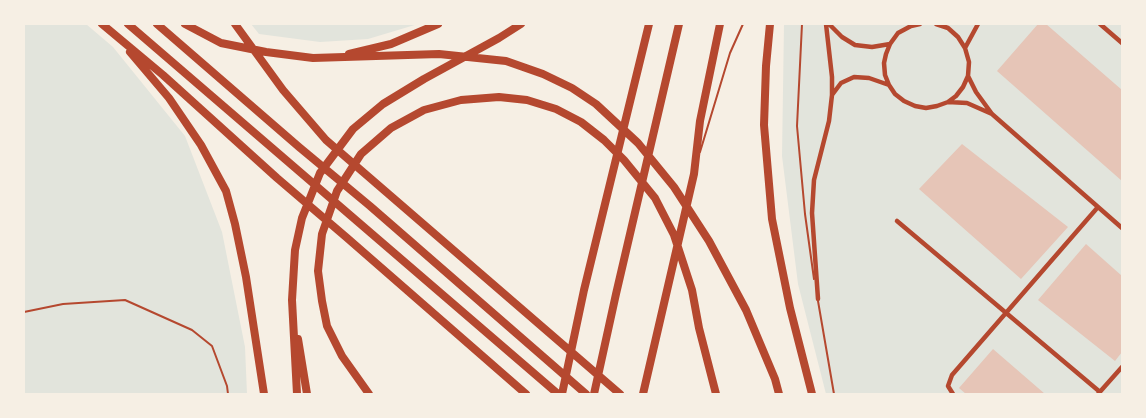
<!DOCTYPE html>
<html>
<head>
<meta charset="utf-8">
<style>
  body { margin:0 }
  #map { position:relative; width:1146px; height:418px; overflow:hidden; background:#f6efe4; font-family:Overpass,sans-serif }
  canvas { display:block }
  .frame { position:absolute; inset:0; border:25px solid #f6efe4; pointer-events:none }
</style>
</head>
<body>
<div id="map">
<canvas width="1146" height="418"></canvas>
<div class="frame"></div>
</div>
<script>
const context = document.querySelector('canvas').getContext('2d');
context.lineJoin = 'round';
function fillPath(path, color) { context.fillStyle = color; context.fill(path, 'evenodd'); }
const shape = rows => new Path2D(rows.map(r => 'M' + r).join(''));
function stroke(path, color, width, dash) { context.strokeStyle = color; context.lineWidth = width; context.lineCap = dash ? 'butt' : 'round'; context.setLineDash(dash || []); context.stroke(path); }
fillPath(shape([
  [24,24,86,24,113,47,185,136,222,232,245,347,247,394,24,394],
  [251,24,418,24,368,39,320,42,259,34],
  [784,24,1122,24,1122,394,826,394,798,284,782,156]
]), '#e2e4dc');
fillPath(shape([
  [1038,24,1046,24,1122,90,1122,181,997,71],
  [962,144,1068,227,1021,279,919,189],
  [1086,244,1122,276,1122,352,1115,361,1038,300],
  [993,349,1045,394,966,394,959,388]
]), '#e6c5b7');
stroke(shape([
  [24,312,63,304,125,300,192,330,212,346,227,386,228,394]
]), '#b5482f', 2);
stroke(shape([
  [802,24,797,126,805,214,814,279],
  [700,152,730,53,743,24],
  [818,301,834,394]
]), '#b5482f', 2);
stroke(shape([
  [829,24,842,37,855,45,872,47,890,44],
  [920,24,911,26,898,33,890,44,886,54,884,63,885,75,889,85,895,94,904,101,915,106,926,108,937,106,948,102,956,96,963,87,968,76,969,62,965,48,958,37,948,28,936,24],
  [1100,24,1122,43],
  [965,48,978,24],
  [968,76,976,92,992,114,1122,228],
  [832,95,841,83,854,77,869,78,889,85],
  [948,102,967,103,992,114],
  [897,221,1100,392],
  [818,299,812,213,814,180,829,121,832,95,832,77,826,24],
  [953,394,948,386,952,375,1098,207],
  [1098,394,1122,367]
]), '#b5482f', 4.5);
stroke(shape([
  [102,24,163,75,277,178,346,237,526,394],
  [128,24,558,394],
  [157,24,299,147,370,206,586,394],
  [185,24,221,43,266,52,313,58,439,54,506,61,543,74,572,88,596,104,638,143,674,187,709,241,746,310,775,379,779,394],
  [235,24,283,90,326,140,620,394],
  [770,24,766,66,764,125,772,219,790,308,812,394],
  [130,52,169,98,201,145,226,191,235,224,246,277,264,394],
  [349,54,391,44,438,24],
  [298,339,307,394],
  [297,394,292,300,295,250,302,218,320,173,353,129,383,104,424,79,499,38,521,24],
  [369,394,342,356,327,326,322,301,318,271,322,234,337,191,361,154,391,128,424,110,461,100,499,97,527,100,556,109,581,122,604,140,624,160,655,198,674,235,692,290,699,328,716,394],
  [562,394,584,290,649,24],
  [594,394,616,294,679,24],
  [643,394,694,174,700,121,720,24]
]), '#b5482f', 8);
</script>
</body>
</html>
